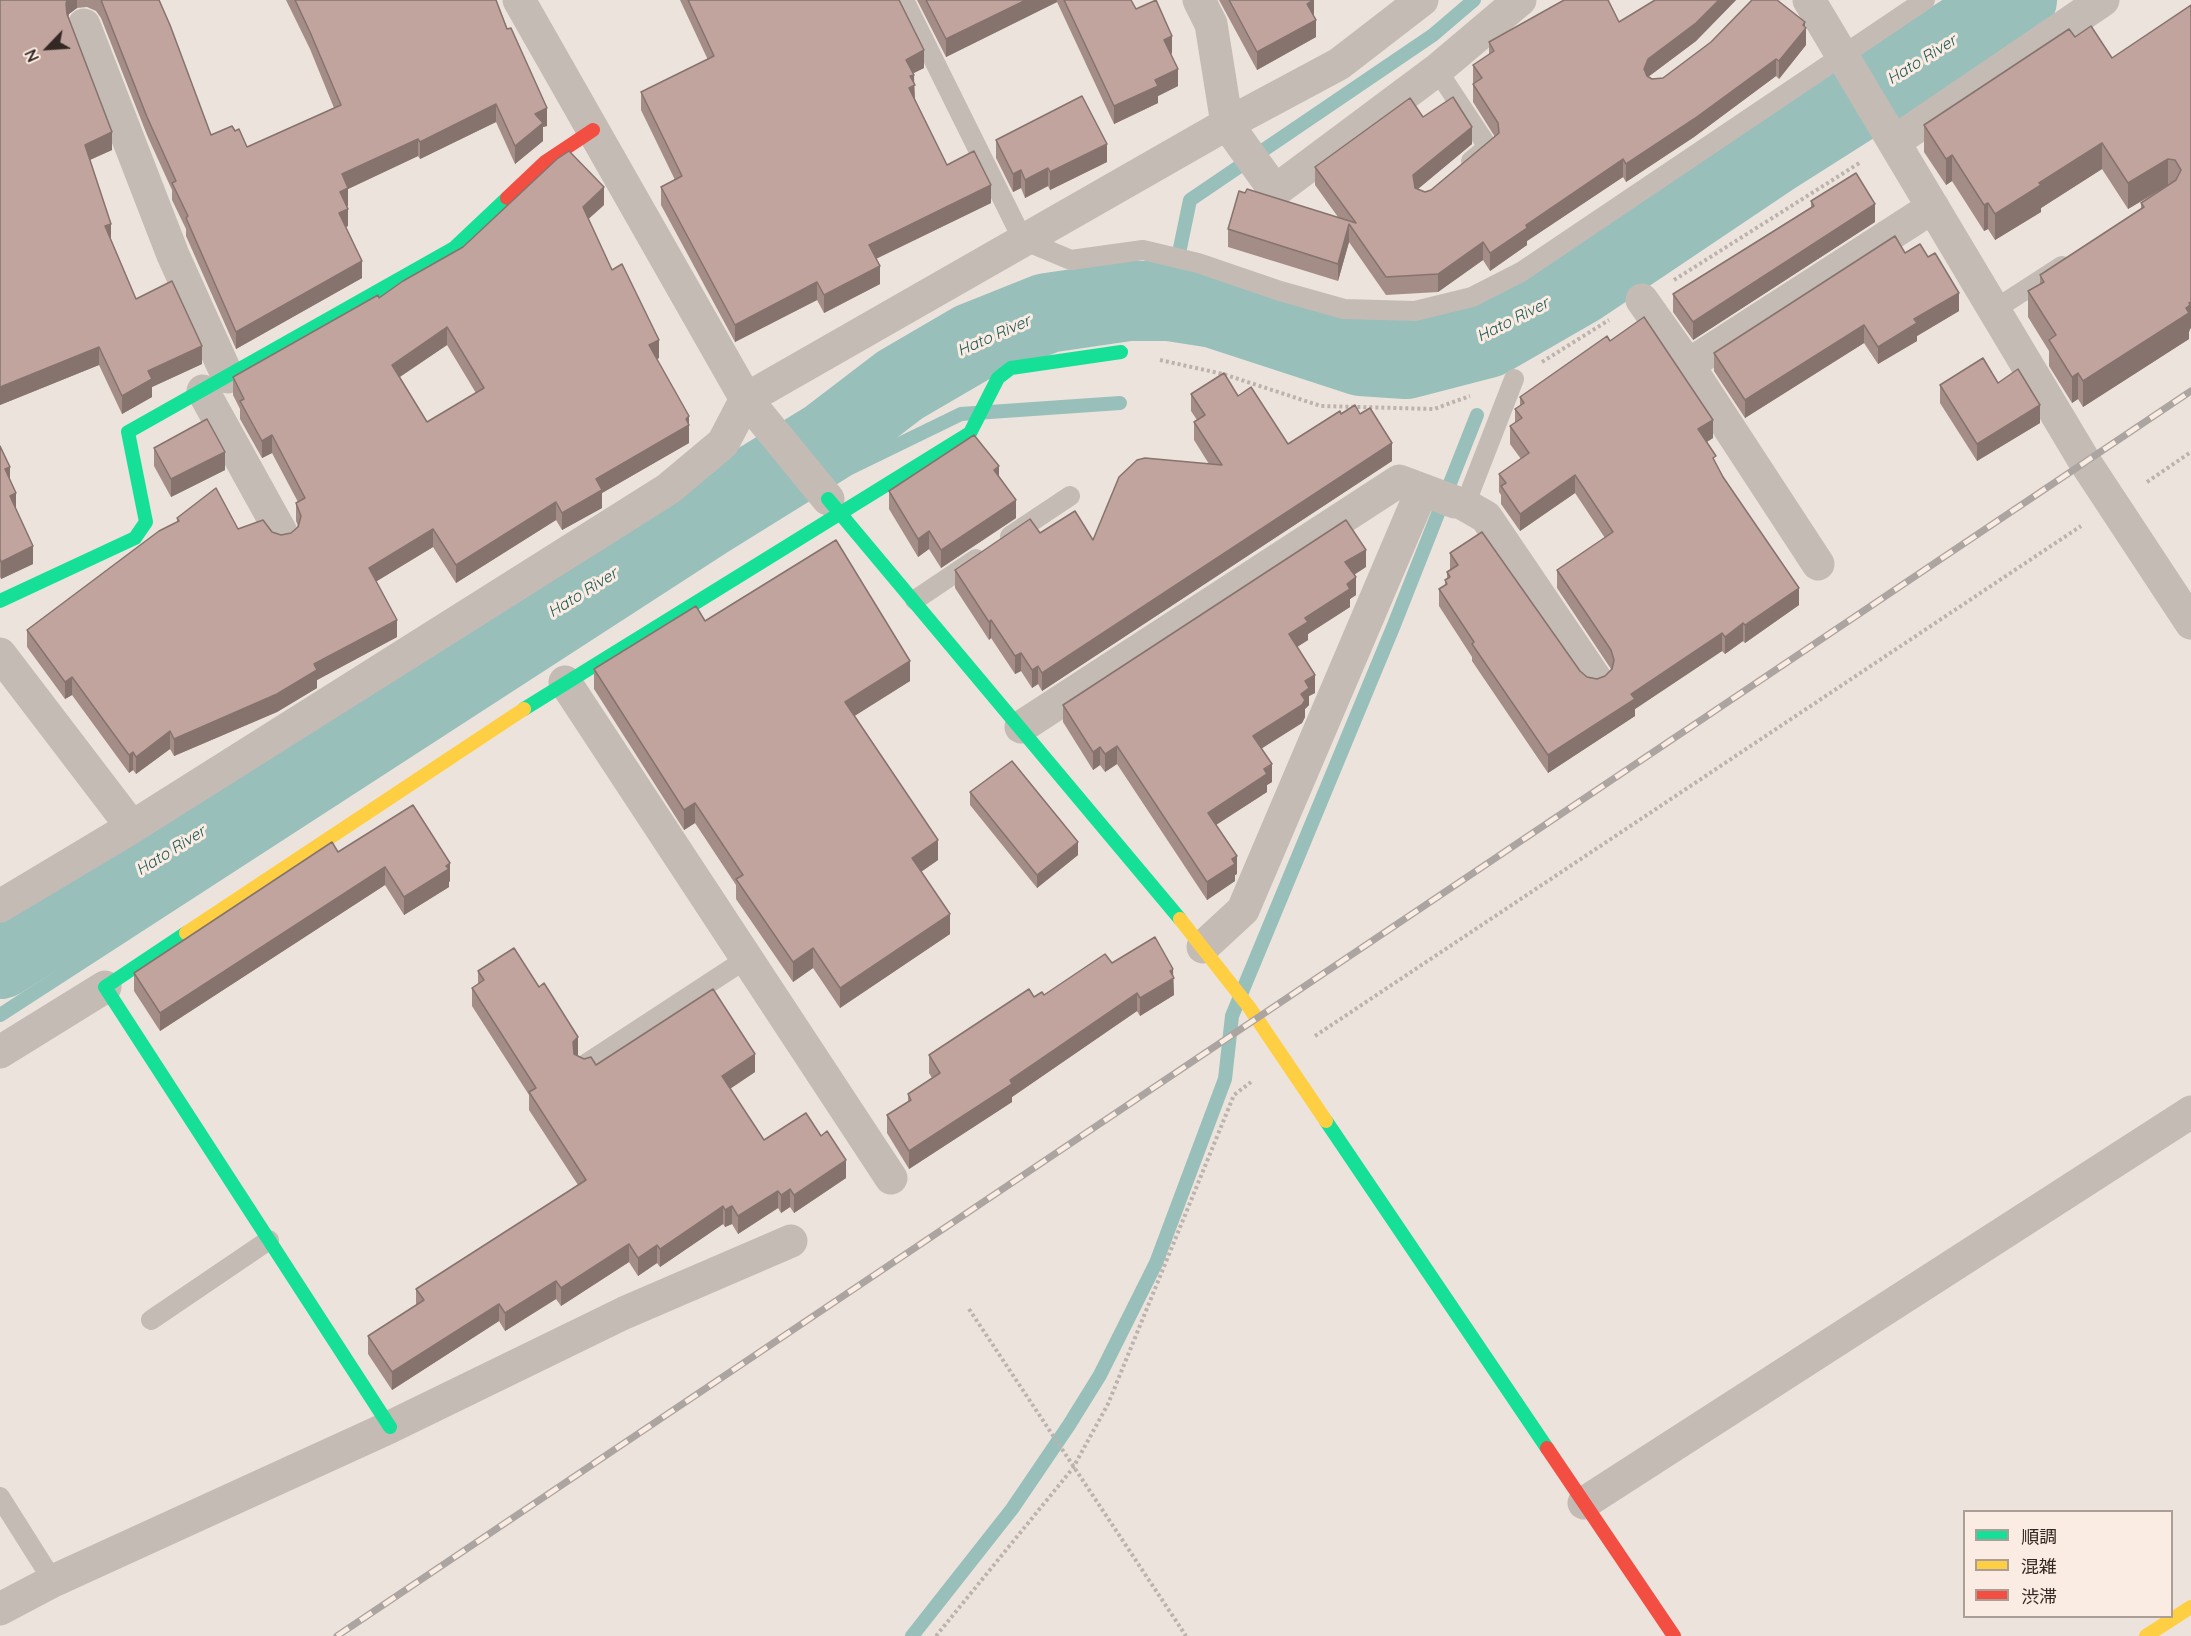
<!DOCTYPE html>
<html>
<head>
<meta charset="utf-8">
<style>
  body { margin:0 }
  #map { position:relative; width:2191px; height:1636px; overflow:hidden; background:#ece3dc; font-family:Quicksand,"Noto Sans JP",sans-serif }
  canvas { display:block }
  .legend { position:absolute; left:1963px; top:1510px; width:210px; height:108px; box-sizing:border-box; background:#faece2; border:2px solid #ab9e96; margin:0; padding:8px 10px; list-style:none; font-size:18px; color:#342824 }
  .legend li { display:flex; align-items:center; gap:12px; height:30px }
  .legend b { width:30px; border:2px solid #ab9e96 }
  .north { position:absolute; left:18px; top:18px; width:60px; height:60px; -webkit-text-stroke:4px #faece2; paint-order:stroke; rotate:245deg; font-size:16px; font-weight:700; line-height:24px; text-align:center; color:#342824 }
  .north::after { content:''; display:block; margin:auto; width:21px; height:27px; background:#342824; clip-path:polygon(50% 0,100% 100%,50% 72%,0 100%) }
</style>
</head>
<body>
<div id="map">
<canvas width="2191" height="1636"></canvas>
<ul class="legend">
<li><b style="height:8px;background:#16e098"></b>順調</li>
<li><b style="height:8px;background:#ffcf43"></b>混雑</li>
<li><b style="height:8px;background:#f24e42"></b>渋滞</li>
</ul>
<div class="north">N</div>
</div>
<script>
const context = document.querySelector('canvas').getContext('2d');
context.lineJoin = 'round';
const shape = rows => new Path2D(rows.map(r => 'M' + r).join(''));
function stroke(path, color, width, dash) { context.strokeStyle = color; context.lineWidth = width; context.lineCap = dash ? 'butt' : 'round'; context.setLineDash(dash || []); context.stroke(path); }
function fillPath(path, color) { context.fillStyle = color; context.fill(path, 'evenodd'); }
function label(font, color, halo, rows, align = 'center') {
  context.font = font + ' Quicksand,sans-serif'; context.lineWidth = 6; context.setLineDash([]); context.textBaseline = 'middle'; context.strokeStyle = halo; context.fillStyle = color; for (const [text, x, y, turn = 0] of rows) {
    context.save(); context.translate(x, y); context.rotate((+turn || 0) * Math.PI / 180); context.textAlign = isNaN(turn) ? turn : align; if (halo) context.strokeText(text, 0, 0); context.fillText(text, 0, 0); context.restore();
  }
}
stroke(shape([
  [1169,301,1190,200,1433,35,1474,0],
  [1495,358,1505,327],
  [0,1015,724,546,848,469,961,414,1120,403],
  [912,1636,1012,1509,1069,1425,1100,1375,1156,1263,1225,1079,1232,1016,1394,625,1477,415]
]), '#98bfba', 14);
stroke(shape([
  [0,959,549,611,828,440,900,385,972,343,1047,313,1129,301,1169,301,1214,308,1361,356,1406,359,1487,338,1579,285,1771,156,2017,0]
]), '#98bfba', 80);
stroke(shape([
  [1674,280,1861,162],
  [1160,360,1223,374,1321,406,1434,409,1470,396],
  [1542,362,1609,320],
  [2147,482,2191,452],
  [1315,1036,2081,526],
  [969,1309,1186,1636],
  [936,1636,1073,1468,1108,1404,1234,1095,1251,1082]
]), '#bdb3ae', 4, [3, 3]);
stroke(shape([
  [904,0,1023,240,1071,260,1143,250,1198,263,1280,291,1344,309,1415,311,1472,297,1521,272,1925,0],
  [1437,70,1488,147,1471,161],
  [1994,310,2062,266],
  [1455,502,1465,505,1514,379],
  [1010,536,1070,496],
  [915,600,976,559],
  [584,1065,746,959],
  [151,1320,269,1240],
  [0,1497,53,1581]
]), '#c4bbb5', 20);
stroke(shape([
  [519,0,746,399,828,499],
  [1199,0,1211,24,1227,124,1275,191,1437,70,1520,0],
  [1809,0,2085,462,2191,623],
  [84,25,173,255,228,377],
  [1894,142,2103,0],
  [1642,300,1688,365],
  [203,391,282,534],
  [1465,505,1486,517,1595,678],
  [1818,564,1688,365,1933,207],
  [0,654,132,827],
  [565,682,891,1178],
  [1021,727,1399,481,1455,502],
  [0,906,132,827,668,489,723,443,746,399,1227,124,1339,64,1422,0],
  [1203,947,1243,910,1422,490],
  [0,1052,105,987],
  [1584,1503,2191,1112],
  [0,1609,53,1581,390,1427,624,1313,791,1241]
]), '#c4bbb5', 33);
stroke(shape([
  [828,499,1180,919],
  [0,601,135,538,146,522,128,432,454,248,507,198],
  [524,709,970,433,998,378,1011,368,1121,352],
  [186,933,105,987,390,1427],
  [1326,1121,1547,1448]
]), '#16e098', 14);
stroke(shape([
  [1180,919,1249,1007,1326,1121],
  [186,933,524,709],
  [2146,1636,2191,1607]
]), '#ffcf43', 14);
stroke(shape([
  [507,198,545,162,593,130],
  [1547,1448,1674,1636]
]), '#f24e42', 14);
const rail = shape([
  [337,1636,2191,391]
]);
stroke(rail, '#aca4a0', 7);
stroke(rail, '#faece2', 4.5, [14]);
fillPath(shape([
  [0,0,159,0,211,135,235,131,247,147,334,108,310,49,286,0,496,0,547,126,543,127,543,141,515,164,496,122,420,159,418,156,348,189,348,206,347,206,348,226,346,227,362,278,236,349,186,236,186,229,172,200,172,190,147,135,101,18,96,11,87,7,77,8,69,14,68,17,112,150,90,160,111,240,136,299,202,364,152,387,152,397,122,414,99,365,0,405],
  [680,0,899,0,924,68,913,73,915,99,947,165,991,203,876,259,880,284,824,313,817,300,735,342,661,205,661,187,675,180,641,110,641,92,708,60],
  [917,0,1131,0,1136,9,1172,53,1171,54,1178,86,1158,96,1158,103,1114,124,1057,2,946,57],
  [1219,0,1314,0,1314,15,1316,37,1257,70],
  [1655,0,1736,0,1696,41,1648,77,1652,79,1663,78,1805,26,1806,45,1779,79,1776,76,1694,137,1626,182,1623,177,1527,241,1527,245,1490,271,1483,260,1438,292,1386,295,1349,242,1338,281,1228,247,1228,229,1338,217,1315,185,1315,167,1423,117,1472,144,1418,189,1425,192,1431,190,1495,137,1473,102,1473,65,1489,55,1489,42,1619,22],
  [2191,5,2191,328,2190,329,2189,332,2189,339,2083,407,2078,399,2072,403,2049,366,2049,351,2028,317,2028,291,2040,284,2040,275,2141,209,2141,203,2169,185,2128,209,2102,169,2041,208,2041,212,1995,240,1988,229,1984,231,1952,181,1946,185,1924,152,1924,125,2075,37,2112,58],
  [996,140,1107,162,1050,190,1048,186,1025,198,1021,188,1013,192,996,158],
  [1811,201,1875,222,1693,340,1673,312,1673,294,1811,207],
  [604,205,588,219,612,270,659,358,656,359,689,424,689,443,602,493,602,508,562,530,556,520,456,583,433,547,376,581,397,637,317,680,317,688,277,712,174,756,170,749,136,774,133,770,129,773,72,695,65,699,27,647,27,630,177,522,177,518,238,529,272,532,281,535,291,533,298,526,296,521,296,503,298,502,272,453,262,458,240,419,240,409,233,395,233,377,379,298],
  [447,345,476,393,427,422,400,377],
  [1905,253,1959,311,1917,336,1917,341,1878,364,1864,343,1745,418,1714,371,1714,353],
  [1610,341,1713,438,1707,442,1716,464,1799,605,1745,643,1743,641,1725,654,1722,651,1635,709,1635,716,1548,773,1472,661,1472,657,1439,606,1439,589,1445,585,1445,580,1447,579,1447,572,1450,570,1450,553,1587,677,1597,679,1605,676,1611,669,1557,588,1557,570,1605,538,1575,493,1520,531,1501,504,1501,495,1499,492,1499,474,1521,459,1510,444,1510,426,1515,423,1515,409,1520,406,1520,397],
  [1998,383,2040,423,1977,461,1940,403,1940,385],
  [1191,394,1238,396,1288,444,1341,414,1360,414,1392,461,1042,691,1038,684,1032,688,1021,671,1015,674,991,638,989,640,955,588,955,570,1040,533,1093,540,1209,464,1194,440,1194,422,1197,420,1191,411],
  [0,446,10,480,16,510,33,564,1,579,0,577],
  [154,448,225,470,171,497,154,466],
  [999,476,1016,518,941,568,929,549,918,557,889,509,889,491],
  [1366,567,1354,575,1356,595,1350,599,1350,607,1308,634,1308,640,1297,647,1315,693,1309,696,1309,705,1305,709,1305,717,1302,723,1261,748,1272,782,1267,785,1267,792,1216,825,1237,874,1235,875,1235,881,1207,900,1117,764,1105,772,1100,765,1093,770,1063,722,1063,705],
  [705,621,910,681,854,716,938,860,921,872,950,934,840,1008,813,968,793,982,736,899,736,885,695,823,684,830,594,689,594,669],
  [970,792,1078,855,1037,888,970,805],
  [338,852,450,881,449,882,449,887,404,915,385,885,160,1031,134,991,134,973],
  [1112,963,1173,976,1174,995,1140,1016,1137,1011,1012,1097,1012,1102,909,1169,887,1133,887,1115,908,1102,908,1094,932,1078,929,1073,929,1055,1034,997,1044,995],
  [478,971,578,1055,577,1056,596,1065,755,1072,730,1089,764,1140,846,1178,794,1213,790,1207,781,1213,778,1208,738,1234,732,1224,725,1227,723,1224,660,1267,657,1263,638,1276,629,1262,561,1306,556,1299,505,1331,499,1321,392,1390,368,1354,368,1336,416,1305,416,1289,578,1185,529,1110,529,1095,472,1006,472,988,478,984]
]), '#a58d87');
fillPath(shape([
  [67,0,77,0,77,8,69,14,66,22,66,4],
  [1026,0,1057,0,1057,2,946,57,946,39],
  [1314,0,1314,17,1307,4],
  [1719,0,1736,0,1696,41,1648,77,1644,87,1644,69,1648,59],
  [1316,20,1316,37,1257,70,1257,52],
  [1805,22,1805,30,1806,28,1806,45,1779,79,1779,61],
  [1172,36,1172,53,1164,57,1164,40],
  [924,50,924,68,906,77,906,60],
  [1776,59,1776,76,1694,137,1626,182,1626,164],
  [1178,69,1178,86,1158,96,1158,103,1114,124,1114,106,1155,80],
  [914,75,915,103,909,105,910,76],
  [496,104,496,122,420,159,420,142],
  [547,108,547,126,543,127,543,141,515,164,515,146,535,114],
  [1472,127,1472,144,1413,193,1413,175],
  [112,132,112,150,85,162,85,145],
  [418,139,418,156,348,189,348,206,340,209,340,192,342,174],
  [2102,143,2102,169,2041,208,2041,212,1995,240,1995,214,2039,183],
  [1107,144,1107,162,1050,190,1050,172],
  [1952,155,1952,181,1946,185,1946,159],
  [1623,159,1623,177,1527,241,1527,245,1490,271,1490,253,1526,225],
  [2168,159,2168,185,2128,209,2128,183],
  [1048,168,1048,186,1025,198,1025,180],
  [1021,170,1021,188,1013,192,1013,174],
  [991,185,991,203,869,262,869,245],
  [604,187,604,205,583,224,583,207],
  [1988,203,1988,229,1984,231,1984,205],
  [1875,204,1875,222,1693,340,1693,322],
  [348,209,348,226,339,230,339,213],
  [111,224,111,242,105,226],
  [1349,224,1349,242,1338,281,1338,264],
  [1483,242,1483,260,1438,292,1438,274],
  [362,261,362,278,236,349,236,332],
  [880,266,880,284,824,313,824,295],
  [817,282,817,300,735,342,735,325],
  [1959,293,1959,311,1917,336,1917,341,1878,364,1878,347,1914,319],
  [2191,302,2191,328,2190,329,2189,332,2189,339,2083,407,2083,381,2186,308,2189,303],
  [1864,325,1864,343,1745,418,1745,400],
  [447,327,447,345,392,382,392,365],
  [659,340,659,358,649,363,649,345],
  [202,346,202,364,152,387,152,397,122,414,122,396,148,371],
  [99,347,99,365,0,405,0,387],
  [2078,373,2078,399,2072,403,2072,377],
  [2040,405,2040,423,1977,461,1977,444],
  [689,416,689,443,602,493,602,508,562,530,562,513,596,479],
  [1713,420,1713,438,1698,447,1698,429],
  [272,435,272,453,262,458,262,441],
  [1392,443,1392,461,1042,691,1042,673],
  [225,452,225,470,171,497,171,479],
  [999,466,999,484,994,470],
  [10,467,10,485,5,469],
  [1575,475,1575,493,1520,531,1520,514],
  [16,493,16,510,10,496],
  [1016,500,1016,518,941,568,941,550],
  [556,502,556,520,456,583,456,565],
  [433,529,433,547,369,586,369,568],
  [929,531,929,549,918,557,918,539],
  [33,546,33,564,1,579,1,562],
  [1366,550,1366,567,1345,580,1345,562],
  [1356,577,1356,595,1350,599,1350,607,1308,634,1308,640,1289,652,1289,634,1305,618,1347,584],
  [1799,588,1799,605,1745,643,1745,625],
  [397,620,397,637,317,680,317,688,277,712,174,756,174,739],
  [991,620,991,638,989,640,989,622],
  [1743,623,1743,641,1725,654,1725,637],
  [1722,633,1722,651,1635,709,1635,716,1548,773,1548,755,1631,694],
  [1021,653,1021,671,1015,674,1015,656],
  [910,661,910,681,845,722,845,702],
  [1038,666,1038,684,1032,688,1032,670],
  [1315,675,1315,693,1309,696,1309,705,1305,709,1305,717,1302,723,1253,754,1253,736,1301,694,1305,681],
  [72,677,72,695,65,699,65,682],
  [170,731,170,749,136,774,136,757],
  [1117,746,1117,764,1105,772,1105,754],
  [1100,747,1100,765,1093,770,1093,752],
  [133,752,133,770,129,773,129,755],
  [1272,764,1272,782,1267,785,1267,792,1208,830,1208,813],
  [695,803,695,823,684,830,684,810],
  [938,840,938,860,912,878,912,858],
  [1078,842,1078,855,1037,888,1037,875],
  [1237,856,1237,874,1235,875,1235,881,1207,900,1207,882,1232,859],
  [450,863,450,881,449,882,449,887,404,915,404,897],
  [385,867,385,885,160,1031,160,1013],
  [950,914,950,934,840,1008,840,988],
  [813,948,813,968,793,982,793,962],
  [1173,969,1174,995,1140,1016,1140,998],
  [1137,993,1137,1011,1012,1097,1012,1102,909,1169,909,1151,1010,1080],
  [578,1037,578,1055,573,1060,573,1042],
  [755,1054,755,1072,722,1094,722,1076],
  [846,1160,846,1178,794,1213,794,1195],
  [790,1189,790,1207,781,1213,781,1195],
  [778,1191,778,1208,738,1234,738,1216],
  [723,1206,723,1224,660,1267,660,1249],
  [732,1206,732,1224,725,1227,725,1210],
  [629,1244,629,1262,561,1306,561,1288],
  [657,1245,657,1263,638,1276,638,1258],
  [556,1281,556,1299,505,1331,505,1313],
  [499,1304,499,1321,392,1390,392,1372]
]), '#86736e');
const building = shape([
  [0,0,67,0,66,4,67,14,112,132,85,145,111,224,105,226,136,299,172,281,202,346,148,371,152,379,122,396,99,347,0,387,0,0],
  [101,0,159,0,170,25,211,135,232,126,235,131,239,129,247,147,341,105,310,32,295,0,496,0,507,29,511,28,547,108,535,114,543,123,515,146,496,104,420,142,418,139,342,174,348,188,340,192,348,209,339,213,362,261,236,332,186,218,188,216,172,183,176,181,147,117,101,0],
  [688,0,899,0,924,50,906,60,914,75,910,76,915,85,909,88,947,165,974,151,991,185,869,245,880,266,824,295,817,282,735,325,661,187,682,176,641,92,714,56,688,0],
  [926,0,1026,0,946,39,926,0],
  [1064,0,1131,0,1136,9,1156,0,1172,36,1164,40,1178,69,1155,80,1158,86,1114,106,1064,0],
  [1229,0,1313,0,1307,4,1316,20,1257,52,1229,0],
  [1564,0,1608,0,1619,22,1655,0,1719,0,1696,23,1648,59,1644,69,1647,76,1652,79,1663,78,1711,42,1752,0,1777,0,1805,22,1803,25,1806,28,1779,61,1776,59,1694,119,1626,164,1623,159,1526,225,1527,228,1490,253,1483,242,1438,274,1386,277,1349,224,1338,264,1228,229,1239,191,1245,193,1247,189,1356,223,1315,167,1410,98,1423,117,1453,97,1472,127,1413,175,1415,188,1425,192,1431,190,1499,133,1498,123,1473,84,1482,78,1473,65,1494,51,1489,42,1564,0],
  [2191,5,2191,302,2189,303,2190,305,2186,308,2189,313,2083,381,2078,373,2072,377,2049,340,2056,335,2028,291,2044,282,2040,275,2144,207,2141,203,2176,180,2181,170,2175,160,2168,159,2128,183,2102,143,2039,183,2041,185,1995,214,1988,203,1984,205,1952,155,1946,159,1924,125,2069,29,2075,37,2091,26,2112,58,2191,5],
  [1082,96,1107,144,1050,172,1048,168,1025,180,1021,170,1013,174,996,140,1082,96],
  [569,151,604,187,583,207,612,270,622,264,659,340,649,345,689,416,686,419,689,425,596,479,602,490,562,513,556,502,456,565,433,529,369,568,397,620,314,664,317,670,277,694,174,739,170,731,136,757,133,752,129,755,72,677,65,682,27,630,159,531,179,521,177,518,216,488,238,529,263,520,272,532,281,535,291,533,298,527,301,516,296,503,305,498,272,435,262,441,240,401,244,399,233,377,378,295,379,298,403,281,463,247,557,159,569,151],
  [447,327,484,388,427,422,392,365,447,327],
  [1856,173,1875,204,1693,322,1673,294,1814,206,1811,201,1856,173],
  [1895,236,1905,253,1920,244,1928,257,1935,253,1959,293,1914,319,1917,323,1878,347,1864,325,1745,400,1714,353,1895,236],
  [1644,317,1713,420,1698,429,1716,456,1713,458,1723,477,1799,588,1745,625,1743,623,1725,637,1722,633,1631,694,1635,699,1548,755,1472,644,1474,642,1439,589,1447,584,1445,580,1450,577,1447,572,1458,565,1450,553,1482,532,1580,671,1587,677,1597,679,1605,676,1612,669,1614,660,1611,650,1557,570,1613,532,1575,475,1520,514,1501,486,1506,483,1499,474,1529,453,1510,426,1522,418,1515,409,1524,403,1520,397,1607,336,1610,341,1644,317],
  [1983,358,1998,383,2018,369,2040,405,1977,444,1940,385,1983,358],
  [1224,373,1238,396,1251,387,1288,444,1340,411,1341,414,1355,405,1360,414,1370,408,1392,443,1042,673,1038,666,1032,670,1021,653,1015,656,991,620,989,622,955,570,1030,519,1040,533,1075,511,1093,540,1119,477,1137,460,1145,458,1222,465,1194,422,1205,415,1191,394,1224,373],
  [207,419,225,452,171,479,154,448,207,419],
  [974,435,999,466,994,470,1016,500,941,550,929,531,918,539,889,491,974,435],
  [0,446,10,467,5,469,16,493,10,496,33,546,1,562,0,559,0,446],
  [1346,520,1366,550,1345,562,1356,577,1347,584,1350,589,1305,618,1308,622,1289,634,1315,675,1305,681,1309,688,1301,694,1305,700,1302,705,1253,736,1272,764,1264,769,1267,774,1208,813,1237,856,1232,859,1235,864,1207,882,1117,746,1105,754,1100,747,1093,752,1063,705,1346,520],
  [836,540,910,661,845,702,938,840,912,858,950,914,840,988,813,948,793,962,736,879,743,875,695,803,684,810,594,669,696,606,705,621,836,540],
  [1012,761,1078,842,1037,875,970,792,1012,761],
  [413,805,450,863,446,866,449,869,404,897,385,867,160,1013,134,973,332,842,338,852,413,805],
  [1155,937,1173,969,1170,971,1174,978,1140,998,1137,993,1010,1080,1012,1084,909,1151,887,1115,911,1100,908,1094,940,1073,929,1055,1029,989,1034,997,1042,992,1044,995,1105,954,1112,963,1155,937],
  [514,948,539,987,544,983,578,1037,573,1042,574,1054,584,1059,591,1057,596,1065,713,989,755,1054,722,1076,764,1140,806,1113,821,1136,827,1131,846,1160,794,1195,790,1189,781,1195,778,1191,738,1216,732,1206,725,1210,723,1206,660,1249,657,1245,638,1258,629,1244,561,1288,556,1281,505,1313,499,1304,392,1372,368,1336,424,1300,416,1289,586,1180,529,1092,536,1088,472,988,484,980,478,971,514,948]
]);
fillPath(building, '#c0a49d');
stroke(building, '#86736e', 1.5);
label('italic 16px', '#195755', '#faece2', [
  ["Hato River",1922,60,-32],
  ["Hato River",1513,320,-27],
  ["Hato River",994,336,-24],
  ["Hato River",583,593,-32],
  ["Hato River",171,851,-32]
]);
</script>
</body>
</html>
